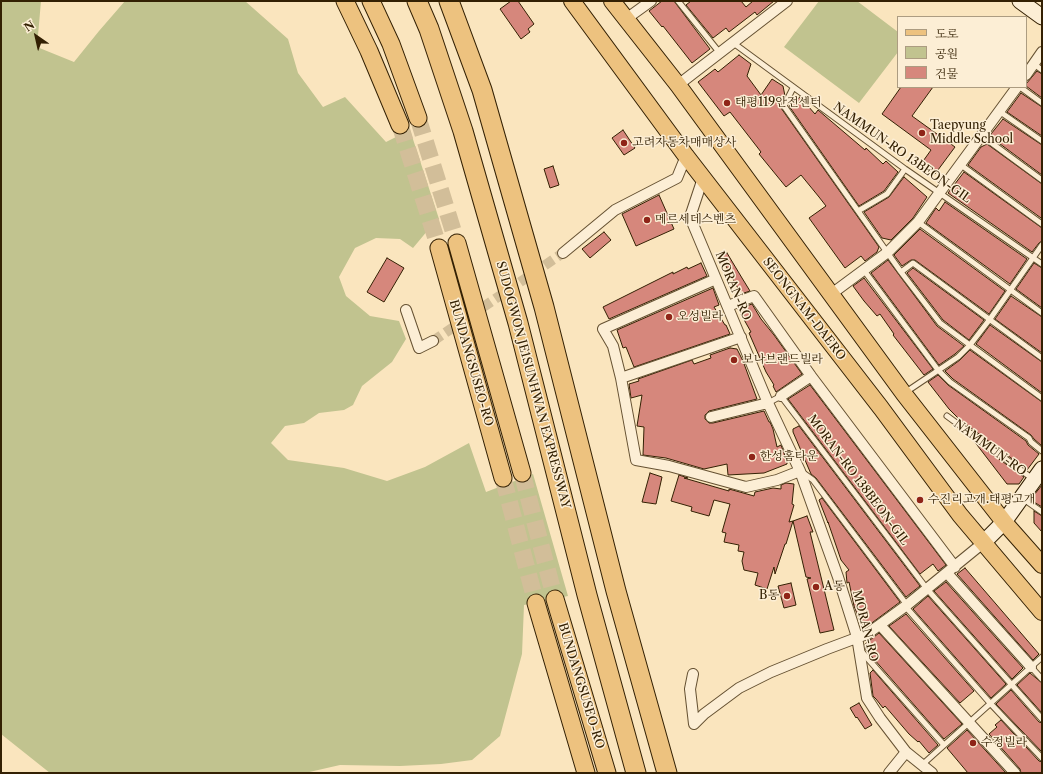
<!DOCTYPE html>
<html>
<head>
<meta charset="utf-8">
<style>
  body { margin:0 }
  #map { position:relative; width:1043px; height:774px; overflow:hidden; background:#fae5be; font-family:"Libre Caslon Text","Noto Serif KR",serif }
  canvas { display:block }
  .frame { position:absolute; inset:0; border:2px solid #332003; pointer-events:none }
  .legend { position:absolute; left:897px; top:16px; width:130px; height:72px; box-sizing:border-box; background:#fceed5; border:1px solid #ac9c81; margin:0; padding:5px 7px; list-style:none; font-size:12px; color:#332003 }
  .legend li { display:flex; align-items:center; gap:8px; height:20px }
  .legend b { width:20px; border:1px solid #ac9c81 }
  .north { position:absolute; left:16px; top:16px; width:40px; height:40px; -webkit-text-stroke:3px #fceed5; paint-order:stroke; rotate:326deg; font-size:11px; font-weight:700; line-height:16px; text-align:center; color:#332003 }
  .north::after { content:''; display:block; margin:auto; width:14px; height:18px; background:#332003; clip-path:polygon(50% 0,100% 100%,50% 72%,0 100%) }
</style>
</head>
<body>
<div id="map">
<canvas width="1043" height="774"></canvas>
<div class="frame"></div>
<ul class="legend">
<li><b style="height:5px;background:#edc27f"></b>도로</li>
<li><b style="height:11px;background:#c1c38f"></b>공원</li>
<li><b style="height:11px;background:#d6877c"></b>건물</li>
</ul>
<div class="north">N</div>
</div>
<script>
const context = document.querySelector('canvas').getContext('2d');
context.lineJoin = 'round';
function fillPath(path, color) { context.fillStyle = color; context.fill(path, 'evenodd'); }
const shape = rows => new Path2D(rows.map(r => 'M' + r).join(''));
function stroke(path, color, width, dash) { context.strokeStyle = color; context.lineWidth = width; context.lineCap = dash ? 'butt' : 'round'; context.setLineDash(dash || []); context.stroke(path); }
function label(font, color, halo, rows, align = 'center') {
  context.font = font + ' "Libre Caslon Text","Noto Serif KR",serif'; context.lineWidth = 3; context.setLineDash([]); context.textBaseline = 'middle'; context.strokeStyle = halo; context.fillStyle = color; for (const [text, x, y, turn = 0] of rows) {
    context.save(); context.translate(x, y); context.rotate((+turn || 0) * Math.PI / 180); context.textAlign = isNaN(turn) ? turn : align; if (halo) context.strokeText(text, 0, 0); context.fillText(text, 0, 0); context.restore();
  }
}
fillPath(shape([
  [1,1,41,1,37,47,74,62,99,31,125,1,245,1,288,39,298,73,323,107,345,97,386,142,410,130,439,219,428,230,413,248,400,239,376,238,355,248,339,277,346,296,370,316,399,321,406,339,392,362,362,386,353,405,344,410,319,413,304,423,285,426,271,443,288,460,344,468,387,481,425,467,469,443,486,492,533,474,568,596,524,605,522,654,500,736,472,760,441,764,400,766,340,765,305,773,50,773,1,734],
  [819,1,857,1,898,32,898,52,859,103,784,47]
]), '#c1c38f');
const building = shape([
  [511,1,518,1,534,24,528,29,530,32,521,39,500,9,511,1],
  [662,1,674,1,710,49,692,63,663,26,662,27,649,11,662,1],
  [691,1,741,1,746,7,753,1,774,1,757,15,755,12,729,32,726,28,713,38,686,5,691,1],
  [739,55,751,64,747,76,761,95,772,79,783,86,785,96,780,105,781,108,879,247,877,252,865,261,861,256,845,268,809,218,826,206,819,197,801,175,786,187,759,154,761,152,730,112,724,116,698,82,715,69,718,72,739,55],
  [1037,71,1042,74,1042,98,1026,86,1026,84,1037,71],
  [901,87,933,87,912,116,955,147,935,174,921,164,931,150,882,114,901,87],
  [1021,93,1042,107,1042,136,1007,112,1021,93],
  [800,97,815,114,818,110,865,150,866,148,883,164,886,161,898,172,884,191,859,206,789,106,800,97],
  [1003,119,1042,145,1042,175,992,138,991,134,1003,119],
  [623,130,635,148,624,155,612,138,623,130],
  [987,144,1042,184,1042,217,1041,218,968,165,981,147,987,144],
  [553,166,559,185,550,188,544,169,553,166],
  [964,172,1042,228,1042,241,1039,243,1032,252,948,193,964,172],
  [904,177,927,197,913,218,891,240,882,238,864,212,889,197,904,177],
  [659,195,674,229,636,246,622,214,659,195],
  [945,202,1027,259,1010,284,926,223,936,208,939,211,945,202],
  [920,229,1005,291,989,314,915,260,911,260,902,266,894,255,920,229],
  [604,232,611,240,590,258,582,249,604,232],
  [727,253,742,278,750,291,741,294,721,257,727,253],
  [387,258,404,268,384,302,367,292,387,258],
  [888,260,937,326,964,346,955,354,939,365,871,273,888,260],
  [701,263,707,276,609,319,603,307,673,272,673,274,687,267,688,269,701,263],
  [1034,263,1042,268,1042,308,1016,289,1034,263],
  [913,268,984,320,969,340,943,320,907,273,913,268],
  [864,278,933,369,924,375,893,335,894,334,880,314,877,316,864,301,853,286,864,278],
  [713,288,719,305,714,307,725,325,726,325,730,334,634,367,626,347,623,348,617,330,713,288],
  [1011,296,1042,317,1042,353,995,319,1011,296],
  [752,304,761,319,774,335,802,374,776,392,773,386,774,385,766,372,749,333,751,332,738,309,752,304],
  [990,325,1042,362,1042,393,976,344,990,325],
  [730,348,737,349,743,361,757,399,709,411,705,415,705,419,709,423,713,423,764,411,769,422,770,422,773,429,777,447,781,445,787,461,787,464,764,473,728,475,727,464,704,469,666,458,643,455,644,427,637,426,642,395,631,398,629,384,639,381,638,379,692,360,694,364,711,358,710,355,730,348],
  [970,350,1042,402,1042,446,1034,439,1031,435,953,379,945,371,960,360,970,350],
  [938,375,948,385,1026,441,1028,445,1039,454,1027,470,959,419,949,409,928,382,938,375],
  [810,385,946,565,938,571,933,564,920,574,788,399,810,385],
  [799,426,920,586,906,597,816,478,811,474,793,432,793,429,799,426],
  [974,441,1024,477,1019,484,1007,484,974,441],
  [650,473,662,477,656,504,642,502,650,473],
  [679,475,688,478,684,478,729,491,729,489,754,496,755,492,773,488,781,489,781,485,786,483,794,484,792,504,794,505,789,522,793,521,786,544,785,544,775,574,774,567,767,589,755,585,758,573,744,570,742,561,744,552,738,551,739,545,724,542,726,533,722,532,730,504,714,500,709,516,691,511,692,507,671,501,679,475],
  [1042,485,1042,507,1034,502,1034,495,1042,485],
  [822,498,900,602,865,628,860,621,854,606,849,582,847,583,846,572,849,570,841,560,828,522,828,523,819,500,822,498],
  [1034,511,1042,516,1042,532,1034,523,1034,511],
  [807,516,813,532,810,532,834,630,820,633,807,579,811,578,806,577,793,521,807,516],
  [965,568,1039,654,1033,660,957,574,965,568],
  [946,582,1023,668,1012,679,934,591,946,582],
  [791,583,796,605,784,608,778,586,791,583],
  [928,596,1006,684,991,698,913,609,928,596],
  [906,614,974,691,960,703,889,626,906,614],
  [879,633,962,724,944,739,866,650,865,644,879,633],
  [873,670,938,745,929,753,919,741,918,742,909,734,885,706,883,708,876,699,873,696,870,673,873,670],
  [1030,673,1042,683,1042,713,1017,685,1030,673],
  [1011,690,1039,722,1042,723,1042,752,996,704,1011,690],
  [859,703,872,725,865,729,857,717,856,718,850,708,859,703],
  [1001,720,1039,761,1042,762,1042,773,1021,773,1020,769,989,734,997,727,995,725,1001,720],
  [967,730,1006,773,968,773,947,748,967,730]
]);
fillPath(building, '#d6877c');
stroke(building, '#332003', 1);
stroke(shape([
  [433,341,563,253]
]), '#d2be99', 10, [10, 5]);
stroke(shape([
  [418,118,457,243],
  [400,125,439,248],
  [522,473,555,599],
  [503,478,536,603]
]), '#d2be99', 17, [17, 8]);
const service = shape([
  [678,1,719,52],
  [732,42,905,169,1042,264],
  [1034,64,1042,70],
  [1020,87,1042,103],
  [793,88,784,106,901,272,940,323,1042,398],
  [999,111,1042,141],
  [982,136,1042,180],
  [961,165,1042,224],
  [858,211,887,194,905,169],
  [918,222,1042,313],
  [863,269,938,370,950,382,1029,438,1031,442,1042,451],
  [901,272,913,263,1042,358],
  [906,392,958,357,970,345,990,319,1042,245],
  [768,403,781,396,927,589,1042,719],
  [947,416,1033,479],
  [802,472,813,480,907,605],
  [1022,498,1042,512],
  [905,606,990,703,1042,758],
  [861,651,944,745],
  [1031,667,1042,679],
  [923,764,1042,657]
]);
const minor = shape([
  [626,19,651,1],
  [1026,75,1042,52],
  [678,85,787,1],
  [703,178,690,217,768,403,800,471,838,577,857,637,867,698,880,718,906,752,932,773],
  [563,253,615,210,677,178,686,156],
  [716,279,603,329,613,346,621,378,636,460,669,466,746,487,777,480,800,471],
  [830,295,888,252,918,222,1017,87],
  [728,306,754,296,811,376,955,567],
  [406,310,419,348,433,341],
  [621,378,741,337],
  [781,396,811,376],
  [711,417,768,403],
  [947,573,1031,667],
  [880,625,1015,773],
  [693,674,690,689,694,724,704,714,739,688,771,672,827,649,867,634,907,605,983,543],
  [889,773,906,752]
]);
const secondary = shape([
  [1020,1,1042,17],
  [983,543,1004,522,1042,469]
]);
const primary = shape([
  [572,1,686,156,881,408,960,515,1042,612],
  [612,1,678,85,904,394,1004,522,1042,565]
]);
const trunk = shape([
  [345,1,369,51,400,125],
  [371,1,391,44,418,118],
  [457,243,522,473],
  [439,248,503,478],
  [555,599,607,773],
  [536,603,586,773]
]);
const motorway = shape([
  [417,1,429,29,463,131,518,323,587,595,636,773],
  [449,1,482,90,544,307,616,591,667,773]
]);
stroke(service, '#655132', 7);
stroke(minor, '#655132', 12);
stroke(secondary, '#332003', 17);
stroke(primary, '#332003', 18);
stroke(trunk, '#332003', 19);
stroke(motorway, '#332003', 21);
stroke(service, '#fceed5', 5);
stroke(minor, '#fceed5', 10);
stroke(secondary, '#fceed5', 15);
stroke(primary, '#edc27f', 16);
stroke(trunk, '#edc27f', 17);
stroke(motorway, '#edc27f', 19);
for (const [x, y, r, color] of [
  [727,103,4,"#8f2418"],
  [922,133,4,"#8f2418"],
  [624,143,4,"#8f2418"],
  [647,220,4,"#8f2418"],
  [669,317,4,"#8f2418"],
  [734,360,4,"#8f2418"],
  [752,457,4,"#8f2418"],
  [920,500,4,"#8f2418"],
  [816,587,4,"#8f2418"],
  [787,596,4,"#8f2418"],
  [973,743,4,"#8f2418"]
]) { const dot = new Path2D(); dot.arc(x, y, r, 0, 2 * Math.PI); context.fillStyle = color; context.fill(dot); stroke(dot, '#fceed5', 1.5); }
label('12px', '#332003', '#fceed5', [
  ["태평119안전센터",735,103],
  ["Taepyung",930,126],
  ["Middle School",930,140],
  ["고려자동차매매상사",632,143],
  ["메르세데스벤츠",655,220],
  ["오성빌라",677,317],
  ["보나브랜드빌라",742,360],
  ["한성홈타운",760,457],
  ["수진리고개.태평고개",928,500],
  ["A동",824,587],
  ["B동",779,596,"right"],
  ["수정빌라",981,743]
], 'left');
label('12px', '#332003', '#fceed5', [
  ["NAMMUN-RO 13BEON-GIL",902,153,35],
  ["MORAN-RO",733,286,67],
  ["SEONGNAM-DAERO",804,309,52],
  ["BUNDANGSUSEO-RO",471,363,74],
  ["SUDOGWON JE1SUNHWAN EXPRESSWAY",533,385,75],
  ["NAMMUN-RO",990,448,36],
  ["MORAN-RO 138BEON-GIL",858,480,53],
  ["MORAN-RO",865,626,76],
  ["BUNDANGSUSEO-RO",581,686,73]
]);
</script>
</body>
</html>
